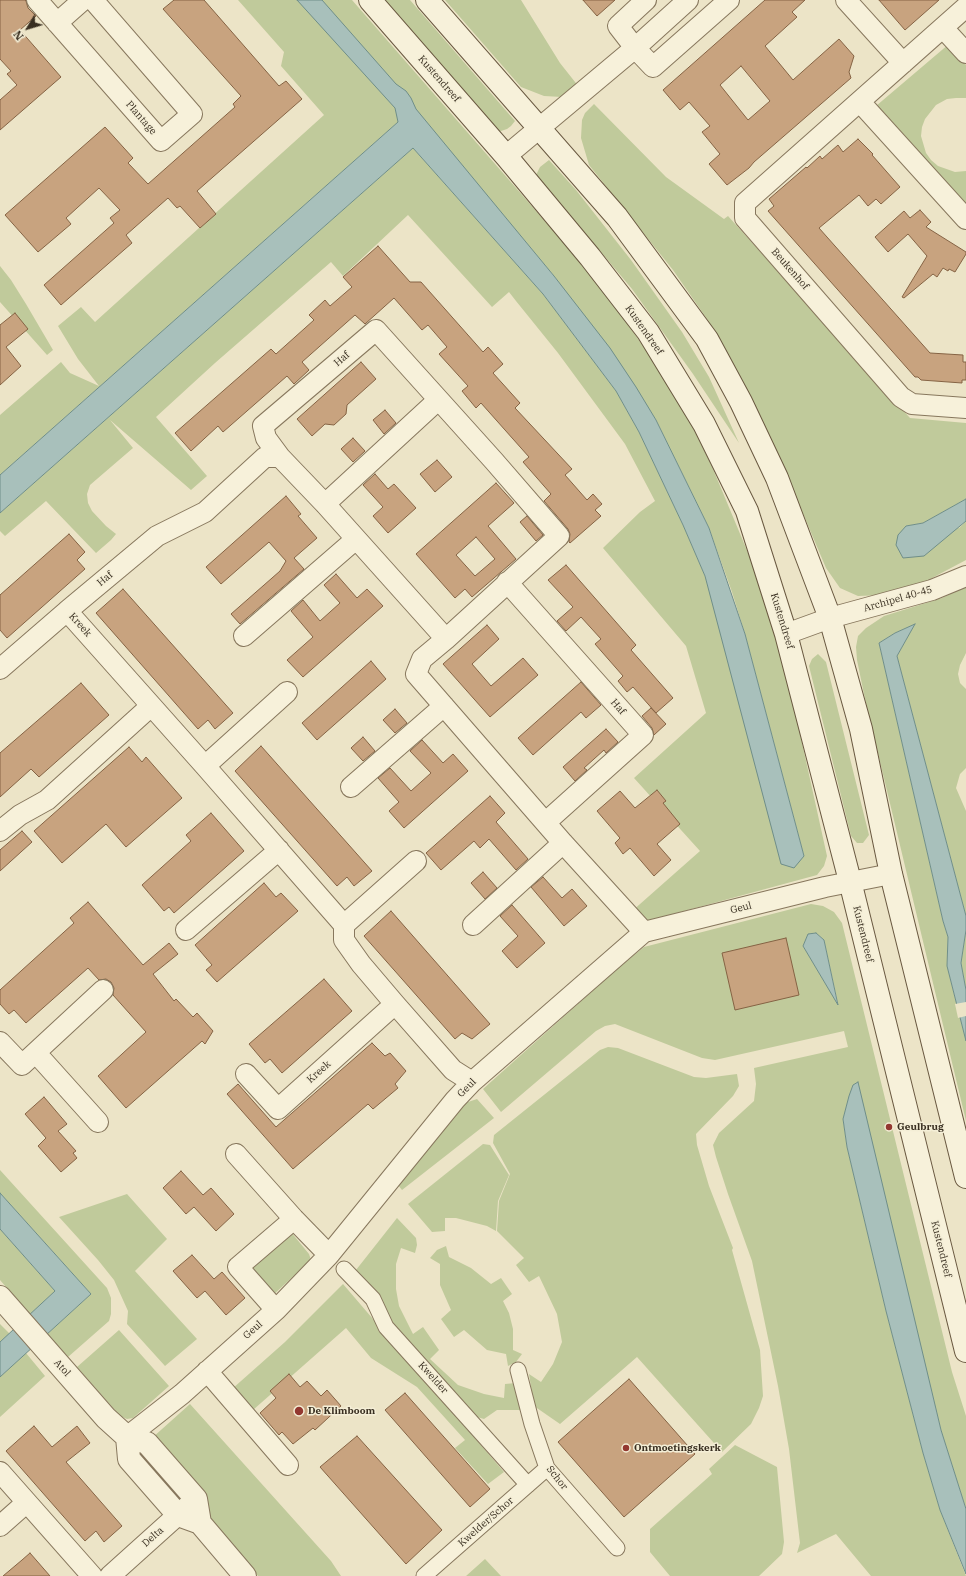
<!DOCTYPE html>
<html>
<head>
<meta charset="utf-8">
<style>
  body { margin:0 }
  #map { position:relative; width:966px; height:1576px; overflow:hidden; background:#ece4c7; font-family:"IBM Plex Serif",serif }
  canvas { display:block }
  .north { position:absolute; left:8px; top:8px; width:40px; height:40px; -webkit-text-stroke:3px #f4eed6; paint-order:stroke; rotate:232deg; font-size:11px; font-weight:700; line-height:16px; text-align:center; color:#382e20 }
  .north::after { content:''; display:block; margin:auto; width:14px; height:18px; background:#382e20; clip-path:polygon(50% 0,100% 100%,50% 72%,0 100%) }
</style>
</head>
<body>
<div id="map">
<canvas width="966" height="1576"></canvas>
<div class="north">N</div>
</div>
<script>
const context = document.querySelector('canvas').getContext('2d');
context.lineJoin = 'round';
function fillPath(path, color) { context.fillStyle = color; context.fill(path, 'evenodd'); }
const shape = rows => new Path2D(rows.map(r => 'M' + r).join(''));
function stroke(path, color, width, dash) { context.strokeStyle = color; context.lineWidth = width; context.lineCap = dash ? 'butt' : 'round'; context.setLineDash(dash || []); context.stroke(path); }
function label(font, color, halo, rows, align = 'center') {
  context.font = font + ' "IBM Plex Serif",serif'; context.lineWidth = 3; context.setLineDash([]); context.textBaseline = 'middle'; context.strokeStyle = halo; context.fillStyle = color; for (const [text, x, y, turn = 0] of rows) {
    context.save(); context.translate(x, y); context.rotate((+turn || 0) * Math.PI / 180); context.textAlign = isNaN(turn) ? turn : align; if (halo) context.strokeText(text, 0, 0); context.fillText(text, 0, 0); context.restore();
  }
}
fillPath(shape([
  [238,0,352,0,578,259,612,302,648,353,694,429,713,469,756,572,775,631,795,711,827,856,824,866,817,875,640,923,631,912,700,851,634,778,706,713,686,646,603,548,640,512,655,501,625,444,558,353,516,301,509,292,492,307,408,215,343,276,331,262,215,363,156,417,207,476,191,490,110,420,133,448,90,485,87,494,88,503,92,511,106,526,116,534,111,540,96,553,46,501,5,536,0,531,0,513,413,148,543,294,616,391,639,432,683,525,705,576,804,856,745,634,732,592,709,528,656,420,554,276,499,211,398,122,0,475,0,415,61,362,70,373,99,386,78,359,58,326,81,307,95,322,324,115,281,66,284,52],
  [382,0,410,0,515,121,511,126,507,129,498,132],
  [445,0,521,0,560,63,579,87,562,97,544,96,521,87],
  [949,44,966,65,966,98,956,98,947,99,936,105,925,119,922,127,921,136,926,153,931,160,938,166,955,172,966,171,966,211,876,106],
  [594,104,666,177,724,219,728,216,910,418,966,423,966,499,923,523,906,526,959,528,966,521,966,560,917,586,885,595,858,596,840,588,826,568,815,542,774,445,733,364,707,319,673,270,589,165,581,138,582,120,585,113],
  [549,160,576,190,631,260,682,332,709,377,739,443,693,374,632,289,536,175,540,167],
  [0,266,11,280,26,304,53,350,47,355,0,302],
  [966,586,966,653,960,665,958,674,960,683,966,689,966,768,960,774,956,788,966,811,966,916,897,656,914,625,895,633,879,643,943,921,948,937,947,966,966,1041,966,1121,865,699,857,660,856,647,858,636,866,628,884,616,942,598],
  [818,654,826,662,869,835,863,843,857,843,851,836,809,666,812,659],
  [811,904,823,906,834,912,842,923,952,1372,966,1416,966,1509,941,1430,853,1085,843,1119,847,1147,886,1311,923,1453,940,1510,966,1576,871,1576,836,1534,797,1553,800,1543,789,1449,778,1386,752,1261,728,1194,716,1157,713,1145,719,1133,754,1101,756,1084,754,1068,848,1047,844,1031,715,1060,702,1058,615,1024,605,1026,596,1031,501,1112,483,1089,618,968,644,947],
  [816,933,824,940,838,1004,803,946,809,934],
  [966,930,966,990,961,963],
  [608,1047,618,1048,694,1077,706,1078,737,1074,739,1086,733,1096,696,1134,697,1145,709,1186,733,1248,732,1250,760,1350,763,1396,759,1408,751,1424,722,1452,637,1357,560,1424,534,1406,529,1374,541,1382,553,1364,562,1342,557,1314,539,1276,529,1282,516,1265,524,1258,497,1231,499,1201,510,1174,493,1143,494,1135,600,1050],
  [477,1099,494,1118,402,1190,398,1185,465,1103],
  [483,1144,490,1145,509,1175,498,1201,496,1231,487,1226,456,1218,445,1218,445,1231,432,1232,408,1204],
  [0,1170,107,1288,111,1298,111,1314,109,1321,68,1357,47,1334,91,1294,0,1193],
  [127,1194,167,1239,135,1271,197,1339,165,1366,127,1324,128,1311,114,1280,98,1260,59,1217],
  [397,1218,416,1238,417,1245,415,1253,401,1248,396,1264,396,1289,399,1306,413,1334,423,1327,439,1350,430,1359,458,1385,484,1394,504,1398,505,1384,516,1383,520,1410,497,1410,484,1419,477,1417,391,1322,356,1270],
  [286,1226,309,1254,311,1260,272,1296,245,1271],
  [0,1229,55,1291,30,1315,0,1280],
  [446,1246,449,1257,471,1268,491,1284,501,1278,512,1294,503,1301,509,1313,513,1329,513,1350,522,1354,516,1362,508,1366,506,1354,487,1350,464,1330,454,1337,441,1319,451,1310,440,1285,440,1264,430,1258,437,1250],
  [343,1284,504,1472,488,1484,455,1448,465,1440,417,1387,371,1358,346,1328,253,1410,232,1389,285,1342],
  [0,1324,10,1334,0,1342],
  [119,1330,169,1386,133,1418,127,1419,120,1416,77,1367],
  [26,1353,45,1376,0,1417,0,1377],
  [190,1404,331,1561,341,1576,258,1576,211,1521,152,1438],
  [735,1445,777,1467,784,1542,782,1554,759,1576,670,1576,650,1552,650,1529,712,1474,709,1469],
  [485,1559,501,1576,466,1576]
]), '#c0ca9b');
const water = shape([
  [297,0,322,0,396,84,406,91,411,98,416,109,554,276,610,348,636,387,656,420,709,528,745,634,804,856,794,868,781,864,705,576,683,525,639,432,616,391,543,294,413,148,0,513,0,475,398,122,395,108,297,0],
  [966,499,966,521,924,556,903,558,896,545,898,535,906,526,923,523,966,499],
  [915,624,897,656,966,916,966,930,961,963,966,990,966,1041,947,966,948,937,943,921,879,643,895,633,915,624],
  [816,933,824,940,838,1005,803,946,808,934,816,933],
  [858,1082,941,1430,966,1509,966,1574,940,1510,923,1453,886,1311,847,1147,843,1119,849,1096,853,1085,858,1082],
  [0,1193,91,1294,0,1377,0,1342,55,1291,0,1229,0,1193]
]);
fillPath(water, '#a8c0bb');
stroke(water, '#6f8e89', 1);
fillPath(shape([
  [966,1002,966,1016,958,1018,955,1004]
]), '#ece4c7');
const building = shape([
  [0,0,25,0,26,1,28,8,36,16,20,30,61,77,0,130,0,100,17,85,7,74,11,71,0,59,0,0],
  [174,0,204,0,279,86,286,81,302,99,197,191,216,214,200,228,180,206,177,208,168,198,126,235,132,243,61,305,44,285,114,223,110,218,120,210,99,188,66,218,71,224,38,252,5,215,105,127,133,158,128,163,148,184,235,107,233,104,241,96,163,9,174,0],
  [583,0,615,0,597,16,583,0],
  [765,0,805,0,792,12,797,17,765,46,793,80,839,39,854,56,849,72,851,78,754,162,749,168,727,185,709,164,720,154,702,132,710,126,689,102,680,110,663,90,765,0],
  [741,66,770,101,748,120,720,85,741,66],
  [879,0,939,0,905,30,879,0],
  [858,139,873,154,872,155,900,187,881,204,876,199,868,206,859,195,819,228,930,353,963,355,963,362,966,362,966,380,962,380,962,383,921,380,918,377,915,377,768,211,774,206,769,199,806,167,807,168,820,156,822,159,838,145,843,152,858,139],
  [920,210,931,222,926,227,966,252,966,254,955,272,949,269,948,271,943,268,937,277,933,274,904,298,902,297,927,256,908,234,888,252,875,237,904,211,910,218,920,210],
  [378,246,410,282,421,282,483,352,488,347,503,364,493,373,520,403,515,408,572,469,565,475,587,500,593,494,602,504,595,510,601,516,570,543,569,542,570,534,568,529,544,501,551,494,523,462,529,457,481,403,476,408,462,391,468,386,439,354,447,347,428,325,422,330,394,298,365,324,355,315,302,362,309,370,294,384,287,376,223,432,218,426,191,451,175,433,271,349,276,354,314,320,309,315,325,300,330,306,352,287,343,277,378,246],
  [15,313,28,329,6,347,21,366,0,385,0,325,15,313],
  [361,362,376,379,347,405,346,414,334,425,325,424,312,436,297,419,361,362],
  [385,410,396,423,384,434,373,420,385,410],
  [353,438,365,451,353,462,341,449,353,438],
  [437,460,452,477,435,492,420,474,437,460],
  [375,474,388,489,394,484,416,508,388,533,373,516,383,507,363,485,375,474],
  [496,483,514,503,488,526,516,559,472,597,465,589,455,598,416,554,496,483],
  [476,537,495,559,475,576,456,555,476,537],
  [286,496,301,514,298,516,317,538,294,558,304,569,240,624,231,614,280,571,286,561,269,542,221,584,206,567,286,496],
  [527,516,543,535,536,541,520,522,527,516],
  [69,534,85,552,77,560,85,569,7,638,0,630,0,595,69,534],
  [566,565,636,645,631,650,673,698,656,713,633,687,627,692,618,681,623,676,595,644,601,639,581,617,566,631,557,621,573,607,548,580,566,565],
  [336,574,357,598,367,589,383,606,303,677,287,660,313,637,291,611,303,600,320,621,340,603,324,585,336,574],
  [123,589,233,713,215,729,208,720,198,729,96,613,123,589],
  [487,625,499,639,472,664,491,686,523,658,538,675,490,717,443,664,487,625],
  [371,661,386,679,317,740,302,723,371,661],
  [581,682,601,705,586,718,581,712,533,755,518,738,581,682],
  [81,683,109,715,39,777,31,769,0,797,0,753,81,683],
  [651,708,666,724,654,735,652,728,642,716,651,708],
  [395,709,407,723,395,733,383,720,395,709],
  [606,729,618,742,606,753,604,750,584,768,587,770,575,781,563,767,606,729],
  [363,737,375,751,363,761,351,748,363,737],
  [422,740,443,763,453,754,468,771,404,828,389,811,399,802,378,778,390,768,411,791,431,773,410,751,422,740],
  [261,746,372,871,354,886,347,877,337,886,235,771,261,746],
  [129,747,142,762,146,757,182,798,126,847,106,824,62,863,34,831,129,747],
  [657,790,666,801,663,803,680,824,657,844,671,860,654,876,630,848,623,854,615,843,620,838,597,811,620,791,635,808,657,790],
  [490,796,505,813,496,822,528,859,516,870,489,839,480,848,474,841,441,870,426,853,490,796],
  [211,813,244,851,174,913,169,907,164,911,142,885,191,841,186,835,211,813],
  [22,831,32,842,0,871,0,850,22,831],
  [483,872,497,888,485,899,471,883,483,872],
  [543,877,562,898,572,889,587,906,564,926,531,887,543,877],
  [264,883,276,897,281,893,298,911,217,982,206,970,212,965,195,945,264,883],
  [88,902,143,965,169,943,178,954,153,974,174,1001,176,999,193,1017,197,1013,213,1031,205,1044,202,1041,126,1108,98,1076,146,1032,113,995,114,988,111,982,106,979,99,980,88,968,26,1023,14,1010,9,1014,0,1004,0,990,74,923,70,918,88,902],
  [512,905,545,943,517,968,502,951,518,936,500,916,512,905],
  [391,911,490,1024,472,1039,462,1033,455,1039,364,936,391,911],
  [786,938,799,995,735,1010,722,953,786,938],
  [324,979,352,1011,282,1073,270,1059,265,1063,249,1044,324,979],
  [372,1043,385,1056,390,1053,406,1071,395,1084,398,1088,373,1109,368,1104,293,1169,227,1094,238,1084,276,1127,372,1043],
  [44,1097,67,1124,58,1131,76,1151,73,1153,77,1158,61,1172,38,1146,46,1138,25,1114,44,1097],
  [181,1171,203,1195,211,1188,234,1214,216,1231,194,1207,186,1214,163,1188,181,1171],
  [192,1255,214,1279,222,1272,245,1298,226,1315,205,1291,197,1298,173,1271,192,1255],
  [289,1374,300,1387,307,1381,321,1396,327,1390,341,1406,315,1430,313,1428,293,1444,282,1432,279,1435,260,1413,276,1398,270,1391,289,1374],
  [629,1379,695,1454,624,1517,558,1442,629,1379],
  [405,1393,490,1489,470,1507,385,1410,405,1393],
  [34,1426,52,1447,77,1426,90,1443,66,1462,122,1526,104,1542,96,1531,85,1541,6,1451,34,1426],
  [357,1436,442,1530,406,1564,320,1467,357,1436],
  [30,1553,50,1576,3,1576,22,1560,30,1553]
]);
fillPath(building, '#c8a37f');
stroke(building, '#856344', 1);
const pedestrian = shape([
  [344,1269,373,1299,386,1327,528,1485],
  [518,1370,532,1424,547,1468,617,1548],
  [424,1576,547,1468]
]);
const minor = shape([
  [37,0,161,141,192,114,93,0],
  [646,0,618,26,635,48,653,67,729,0],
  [846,0,903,63],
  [966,7,745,203,745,218,901,397,912,404,966,408],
  [57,23,83,0],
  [943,28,966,53],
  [860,102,966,219],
  [506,156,635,48,688,0],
  [325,504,438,400],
  [507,582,643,735,546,822],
  [67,611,157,536,205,512,265,457,280,457],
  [786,634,830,618,932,590,966,576],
  [244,636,356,539],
  [446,639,325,504,280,457,266,438,263,426,376,330,494,461,559,536,446,639,422,659,416,674,563,843,644,932],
  [0,669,67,611,205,766,344,925,344,940,361,964,395,1004,453,1070,472,1082],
  [205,766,287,692],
  [351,787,444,706],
  [0,831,20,815,47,800,151,706],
  [344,925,416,861],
  [473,925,563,843],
  [186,930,279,850],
  [0,1042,22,1065,103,990],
  [36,1053,98,1122],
  [246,1074,278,1109,395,1004],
  [236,1154,294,1219,329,1255],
  [276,1310,238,1267,294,1219],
  [207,1371,288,1465],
  [127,1437,182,1394,276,1310,329,1255,455,1100,472,1082,644,932,825,887,891,874],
  [0,1472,92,1576],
  [0,1526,26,1503],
  [110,1576,190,1504]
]);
const tertiary = shape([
  [0,1297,106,1418,127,1437,147,1443,196,1499,200,1523],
  [127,1437,129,1459,178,1515,200,1523,245,1576]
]);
const secondary = shape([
  [370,0,506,156,590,257,648,332,704,424,747,511,786,634,850,881,966,1351],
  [427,0,617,217,707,339,741,402,777,478,830,618,861,729,891,874,966,1177]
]);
stroke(pedestrian, '#87775d', 17);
stroke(minor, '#87775d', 22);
stroke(tertiary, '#87775d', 24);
stroke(secondary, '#695840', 24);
stroke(pedestrian, '#f7f1da', 15);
stroke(minor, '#f7f1da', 20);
stroke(tertiary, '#f7f1da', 22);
stroke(secondary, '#f7f1da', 22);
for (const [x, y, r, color] of [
  [889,1127,4,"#933830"],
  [299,1411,5,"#933830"],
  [626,1448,4,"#933830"]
]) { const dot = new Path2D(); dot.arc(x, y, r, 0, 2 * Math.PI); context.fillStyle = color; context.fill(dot); stroke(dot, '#f4eed6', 1.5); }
label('10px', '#382e20', '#f4eed6', [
  ["Kustendreef",439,79,49],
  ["Plantage",141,118,49],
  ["Beukenhof",790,269,49],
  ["Kustendreef",644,330,55],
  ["Haf",342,359,-41],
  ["Haf",105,579,-40],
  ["Archipel 40-45",898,599,-16],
  ["Kustendreef",782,621,73],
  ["Kreek",80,625,48],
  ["Haf",618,707,49],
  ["Geul",741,908,-14],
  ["Kustendreef",863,934,76],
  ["Kreek",319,1072,-42],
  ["Geul",467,1088,-45],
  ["Kustendreef",941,1249,76],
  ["Geul",253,1330,-42],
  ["Atol",62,1368,48],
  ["Kwelder",433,1378,48],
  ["Schor",557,1478,52],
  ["Kwelder/Schor",486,1522,-41],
  ["Delta",153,1537,-42]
]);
label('bold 10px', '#382e20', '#f4eed6', [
  ["Geulbrug",897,1127],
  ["De Klimboom",308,1411],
  ["Ontmoetingskerk",634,1448]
], 'left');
</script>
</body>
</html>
